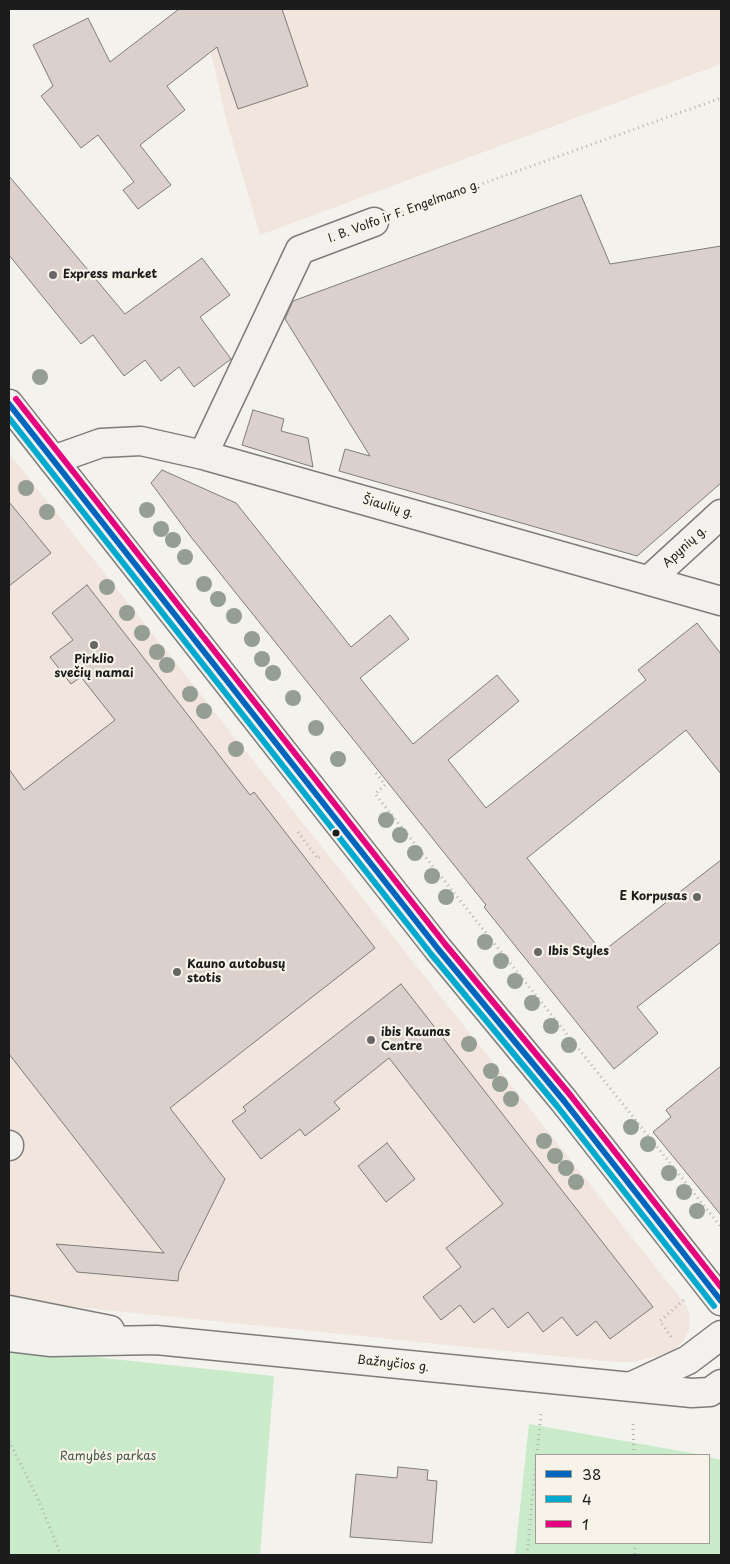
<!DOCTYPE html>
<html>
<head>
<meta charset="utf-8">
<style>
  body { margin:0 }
  #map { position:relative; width:730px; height:1564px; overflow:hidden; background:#f4f2ec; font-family:"Playpen Sans",sans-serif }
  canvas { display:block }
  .frame { position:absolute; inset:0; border:10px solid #1c1c1c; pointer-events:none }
  .legend { position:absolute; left:535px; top:1454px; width:175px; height:90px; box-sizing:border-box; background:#f7f3e8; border:1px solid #9f9d96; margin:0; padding:6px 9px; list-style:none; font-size:15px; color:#1c1c1c }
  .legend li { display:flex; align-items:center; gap:10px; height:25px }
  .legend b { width:25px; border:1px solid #9f9d96 }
</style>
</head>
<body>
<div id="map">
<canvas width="730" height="1564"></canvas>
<div class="frame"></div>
<ul class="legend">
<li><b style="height:6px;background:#0065bd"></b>38</li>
<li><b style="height:6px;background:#00a9ce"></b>4</li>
<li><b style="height:6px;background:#e5007d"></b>1</li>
</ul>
</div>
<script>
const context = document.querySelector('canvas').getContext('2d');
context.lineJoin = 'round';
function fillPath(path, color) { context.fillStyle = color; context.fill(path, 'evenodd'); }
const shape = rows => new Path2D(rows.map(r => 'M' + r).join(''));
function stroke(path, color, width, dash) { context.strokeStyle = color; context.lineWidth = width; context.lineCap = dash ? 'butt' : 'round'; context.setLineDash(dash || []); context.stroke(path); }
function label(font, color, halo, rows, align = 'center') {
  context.font = font + ' "Playpen Sans",sans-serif'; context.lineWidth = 4.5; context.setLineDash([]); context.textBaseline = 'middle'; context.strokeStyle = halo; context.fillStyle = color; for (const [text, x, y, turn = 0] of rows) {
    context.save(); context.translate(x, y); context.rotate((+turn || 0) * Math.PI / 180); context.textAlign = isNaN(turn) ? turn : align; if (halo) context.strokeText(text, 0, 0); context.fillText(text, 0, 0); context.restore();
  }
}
fillPath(shape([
  [201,9,721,9,721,64,260,235,226,119],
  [9,453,685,1304,690,1315,689,1329,683,1342,669,1353,633,1362,615,1362,9,1300]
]), '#f1e5de');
fillPath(shape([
  [9,1348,274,1376,260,1555,9,1555],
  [529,1424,703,1455,536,1455,536,1543,709,1543,709,1457,721,1460,721,1555,515,1555]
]), '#c9ebca');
const building = shape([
  [179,9,282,9,308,86,238,109,217,47,167,86,185,110,140,145,171,185,138,209,123,190,134,182,98,135,81,148,41,96,53,86,33,45,88,18,110,62,179,9],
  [9,176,125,314,202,258,230,295,200,317,231,359,194,387,179,367,161,381,145,360,124,376,93,335,81,344,9,255,9,176],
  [581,195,610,264,721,246,721,483,637,556,339,471,345,449,370,456,285,319,293,301,581,195],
  [253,410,284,419,281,431,308,438,313,467,242,445,253,410],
  [162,470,236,503,351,647,390,615,409,639,360,678,413,744,497,675,519,701,448,760,486,808,646,680,638,670,697,623,721,654,721,774,686,730,527,858,602,952,721,860,721,942,637,1007,658,1033,614,1069,484,907,486,905,191,537,151,483,162,470],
  [9,502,51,553,9,586,9,502],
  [87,585,250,795,254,792,375,948,170,1108,225,1179,179,1272,178,1281,77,1272,56,1244,164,1253,9,1054,9,769,24,790,115,720,81,677,71,684,50,657,73,640,52,613,87,585],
  [401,984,653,1307,610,1339,596,1321,577,1336,562,1317,543,1332,528,1312,508,1328,493,1308,474,1323,460,1305,441,1320,423,1297,461,1267,446,1248,503,1204,389,1058,334,1102,340,1109,305,1136,300,1129,261,1159,232,1121,246,1111,243,1107,401,984],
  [721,1066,721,1215,653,1132,671,1117,666,1110,721,1066],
  [387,1143,415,1179,386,1202,358,1166,387,1143],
  [398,1467,428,1470,427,1480,437,1481,432,1543,350,1537,356,1474,397,1478,398,1467]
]);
fillPath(building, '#dcd0cd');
stroke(building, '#7d7c7a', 1);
const minor = shape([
  [203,455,300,250,374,222],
  [53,460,101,443,141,441,203,455,721,601],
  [649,580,721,514],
  [9,1145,9,1146],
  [9,1310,110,1330],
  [9,1337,51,1342,156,1340,692,1393,710,1392,721,1384],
  [632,1386,688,1360,721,1335]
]);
const major = shape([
  [9,404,438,949,564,1101,721,1301]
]);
stroke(minor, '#7d7c7a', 31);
stroke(major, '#7d7c7a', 31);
stroke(shape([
  [398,214,721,98],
  [376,773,385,785,375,794,721,1227],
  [298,832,318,859,320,856],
  [671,1337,660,1321,685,1299],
  [633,1424,634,1455],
  [9,1441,38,1499,61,1555],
  [537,1455,541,1414],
  [635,1543,635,1555],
  [527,1555,536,1460]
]), '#b4b3b0', 3, [1, 4]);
stroke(minor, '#f2f1ed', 28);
stroke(major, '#f2f1ed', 28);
stroke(shape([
  [9,404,438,949,564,1101,721,1301]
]), '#0065bd', 6);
stroke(shape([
  [9,418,431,954,557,1106,714,1306]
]), '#00a9ce', 6);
stroke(shape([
  [16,399,445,944,571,1096,721,1287]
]), '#e5007d', 6);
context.fillStyle = '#949e92';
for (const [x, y] of [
  [40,377],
  [26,488],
  [147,510],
  [47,512],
  [161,529],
  [173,540],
  [185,557],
  [204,584],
  [107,587],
  [218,599],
  [127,613],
  [234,616],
  [142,633],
  [252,639],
  [157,652],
  [262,659],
  [167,665],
  [273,673],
  [190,694],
  [293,698],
  [204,711],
  [316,728],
  [236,749],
  [338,759],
  [386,820],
  [400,835],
  [415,853],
  [432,876],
  [446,897],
  [485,942],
  [501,961],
  [515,981],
  [532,1003],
  [551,1026],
  [469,1044],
  [569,1045],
  [491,1071],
  [500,1084],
  [511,1099],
  [631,1127],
  [544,1141],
  [648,1144],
  [555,1156],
  [566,1168],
  [669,1173],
  [576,1182],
  [684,1192],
  [697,1211]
]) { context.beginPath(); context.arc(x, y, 8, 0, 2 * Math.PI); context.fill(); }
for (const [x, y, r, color] of [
  [53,275,5,"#686765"],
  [94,645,5,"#686765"],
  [336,833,4.5,"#1c1c1c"],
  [697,897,5,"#686765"],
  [538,952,5,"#686765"],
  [177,972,5,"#686765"],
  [371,1040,5,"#686765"]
]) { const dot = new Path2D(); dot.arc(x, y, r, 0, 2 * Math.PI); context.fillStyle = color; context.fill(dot); stroke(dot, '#f7f3e8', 2); }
label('12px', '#1c1c1c', '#f7f3e8', [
  ["I. B. Volfo ir F. Engelmano g.",404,212,-20],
  ["Šiaulių g.",388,507,16],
  ["Apynių g.",685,547,-43],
  ["Bažnyčios g.",393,1364,6]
]);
label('bold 12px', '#1c1c1c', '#f7f3e8', [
  ["Express market",63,275],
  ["Pirklio",94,660,"center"],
  ["svečių namai",94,674,"center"],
  ["E Korpusas",687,897,"right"],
  ["Ibis Styles",548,952],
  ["Kauno autobusų",187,965],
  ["stotis",187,979],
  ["ibis Kaunas",381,1033],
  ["Centre",381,1047]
], 'left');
label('12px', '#455948', '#f7f3e8', [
  ["Ramybės parkas",108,1457]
]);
</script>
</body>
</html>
